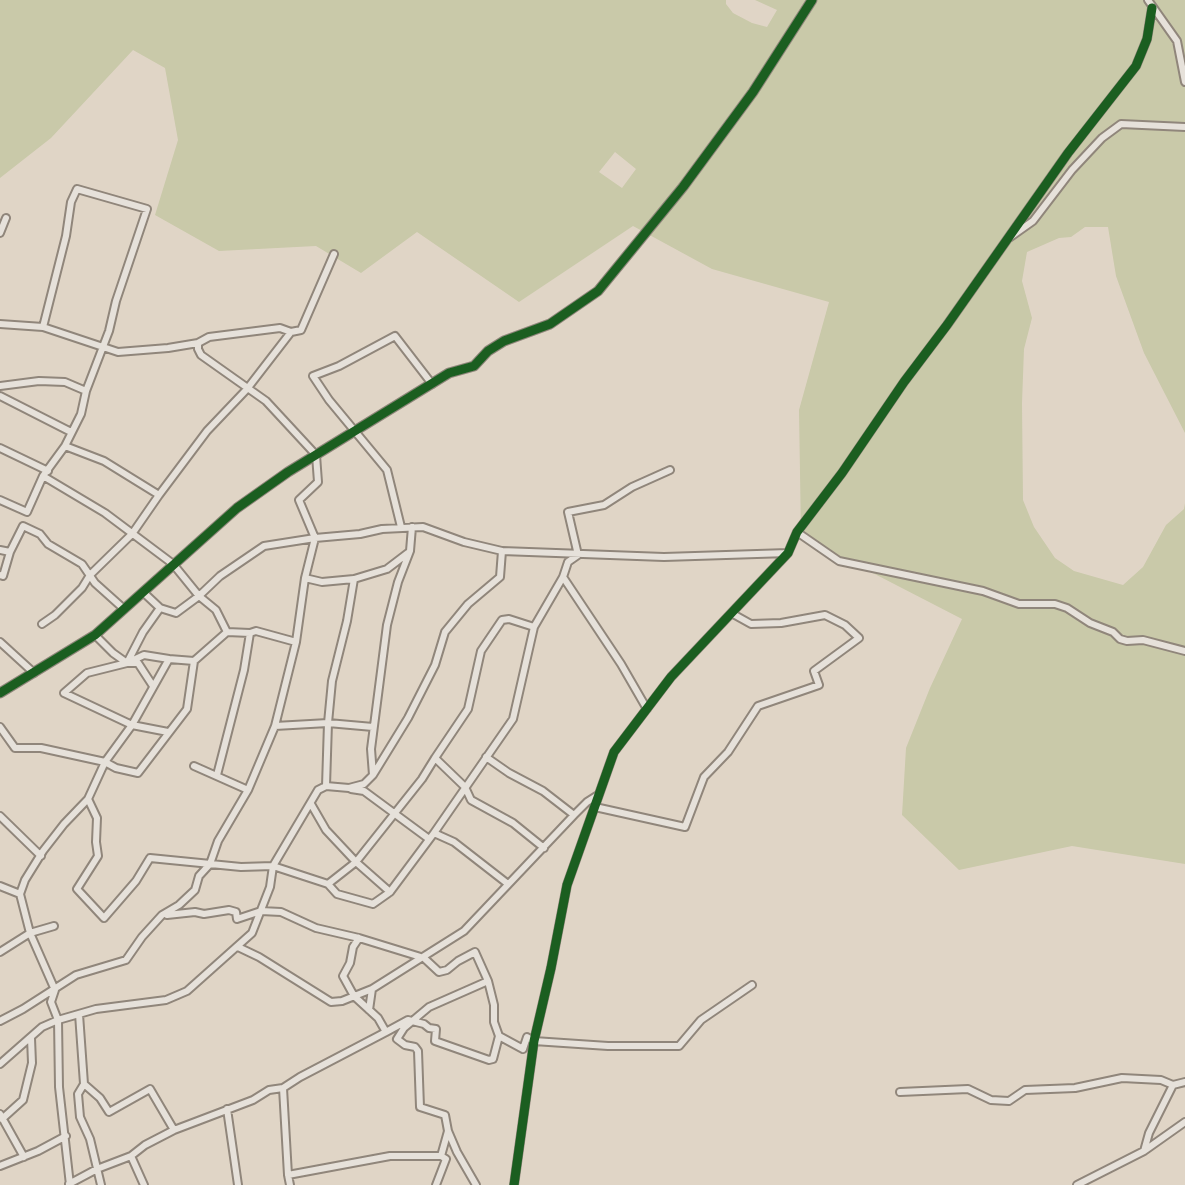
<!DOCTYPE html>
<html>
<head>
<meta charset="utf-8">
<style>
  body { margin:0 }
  canvas { display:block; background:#e0d5c6 }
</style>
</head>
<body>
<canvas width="1185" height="1185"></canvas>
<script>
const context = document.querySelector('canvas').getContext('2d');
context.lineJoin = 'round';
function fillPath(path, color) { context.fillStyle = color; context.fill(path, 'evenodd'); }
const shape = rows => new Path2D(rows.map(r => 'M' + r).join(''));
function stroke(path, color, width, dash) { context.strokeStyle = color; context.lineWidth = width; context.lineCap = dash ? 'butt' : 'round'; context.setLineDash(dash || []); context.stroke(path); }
fillPath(shape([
  [0,0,726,0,726,4,733,13,752,23,767,27,777,10,755,0,1185,0,1185,433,1144,353,1116,276,1108,227,1085,227,1071,237,1059,238,1027,252,1022,281,1032,318,1024,349,1022,403,1023,500,1034,527,1055,558,1074,571,1123,585,1143,567,1166,525,1184,509,1185,503,1185,864,1072,846,959,870,902,815,906,748,930,688,962,619,801,536,799,410,829,302,712,269,633,226,519,302,417,232,361,273,316,246,219,251,155,215,178,140,165,68,133,50,51,138,0,178],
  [615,152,636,169,622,188,599,172]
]), '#c9c9a9');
const minor = shape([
  [1148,0,1177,41,1185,82],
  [0,233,6,218],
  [1009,238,1033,221,1072,170,1102,138,1121,124,1185,127],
  [0,324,43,327,66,236,71,202,77,189,147,209,116,301,109,331,86,391,81,414,65,446,43,476,105,513,173,564,199,596,216,610,227,632],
  [43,327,118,352,168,348,198,343,209,337,280,328,291,332],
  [0,386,39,381,65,382,86,391],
  [0,396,71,432],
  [65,446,104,461,159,495],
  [0,448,48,471],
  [0,500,27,512,43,476],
  [401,527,387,470,329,400,313,376,339,366,395,336,432,384],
  [797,532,839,561,983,591,1019,604,1055,604,1067,608,1090,623,1113,632,1120,639,1127,641,1143,640,1185,651],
  [0,550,10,552,23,526,40,534,48,544,82,564,95,583,124,609],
  [0,575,3,576,10,552],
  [563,577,621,664,647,709],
  [354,579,387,569,408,553],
  [143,592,160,608,176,613,199,596,220,576,264,546,315,538,360,534,382,529,423,527,464,542,502,551],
  [160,608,143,632,127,663,87,673,64,693,132,725,168,732],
  [42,624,55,615,82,588,90,575,132,534,159,495,207,431,247,389,291,332,301,330,334,254],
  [534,627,509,619,502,620,481,651,468,709,435,758,465,787,471,800,513,823,544,848],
  [250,633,227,632,194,661,169,659,132,725,105,762,88,799,97,818,96,842,98,856,77,889,104,918,136,881,150,858,241,867,273,866,328,884,337,894,373,904,390,892],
  [95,635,113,653,127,663,144,655,169,659],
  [0,642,34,673],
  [128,663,138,663,153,686],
  [275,726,328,723,373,727],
  [0,727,15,748,41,748,105,762,116,768,138,773,187,709,194,661],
  [486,757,509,773,543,791,574,815],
  [194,766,248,790],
  [217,775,244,670,250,633,256,631,296,642],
  [373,775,408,718,435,665,445,632,468,604,500,577,502,551,664,557,788,553],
  [326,786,349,788,364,784,373,775,371,749,387,625,398,582,410,551,412,527],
  [351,789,364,791,429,839],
  [311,804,326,830,356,862,390,892,434,833,454,842,508,884],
  [595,807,685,827,704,777,728,752,758,706,819,685,814,671,859,638,845,625,825,615,781,623,751,624,733,614],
  [0,816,41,856],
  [434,833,513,719,534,627,563,577,568,562,578,555,568,512,604,505,632,487,670,470],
  [328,884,356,862,422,779,435,758],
  [0,886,20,894],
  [167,915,195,912,204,914,229,910,236,912,237,919,261,911,281,912,316,928,359,938,424,958,439,972,447,970,458,961,475,952,488,981,494,1005,494,1022,499,1036,493,1059,489,1060,435,1041,436,1029,429,1028,424,1024,408,1020,386,1032,378,1018,354,996,343,976,350,963,353,947,359,938],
  [238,947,259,957,331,1002,342,1001,372,989,464,931,574,815,587,802,598,795],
  [0,952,30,933,54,926],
  [369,1010,372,989],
  [79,1014,84,1084,100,1098,109,1112,150,1089,174,1130],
  [0,1021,23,1009,76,975,126,960,142,937,162,915,179,905,195,890,199,876,210,864,218,841,248,790,275,726,296,642,305,578,315,538,299,500,318,482,316,455,266,401,201,355,198,349,198,343],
  [499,1036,523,1049,527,1037,534,1041,608,1046,679,1046,701,1020,752,985],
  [0,1064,42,1027,58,1020,96,1009,166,1000,187,991,252,933,270,887,273,866,318,790,326,786,328,723,332,681,347,621,354,579,322,582,305,578],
  [84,1084,78,1094,80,1117,90,1139,101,1185],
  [283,1088,288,1175],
  [900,1092,968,1089,991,1100,1009,1101,1025,1090,1075,1088,1122,1078,1161,1080,1173,1085],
  [227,1109,238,1185],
  [0,1114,24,1157],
  [2,1119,23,1100,32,1063,31,1038],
  [1144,1151,1149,1133,1173,1085,1185,1082],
  [131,1156,144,1185],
  [0,1166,38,1151,66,1136],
  [69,1184,97,1169,131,1156,145,1145,174,1130,253,1100,269,1090,283,1088,300,1077,386,1032],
  [70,1185,59,1087,58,1020,51,1002,55,990,30,933,20,894,25,880,43,851,64,824,88,799],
  [290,1185,288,1175,390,1156,441,1156,448,1131],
  [436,1185,446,1159,441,1156],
  [476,1185,457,1152,448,1131,445,1115,420,1107,418,1051,415,1047,405,1045,397,1039,404,1028,429,1007,488,981],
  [514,1185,534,1041,551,968,567,885,614,752,671,677,788,553,797,532,842,473,904,382,947,325,1068,153,1136,66,1147,39,1152,8],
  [1077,1185,1144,1151,1185,1122]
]);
const tertiary = shape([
  [0,693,95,635,237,508,288,472,449,373,474,366,488,351,504,341,550,324,598,291,683,187,753,92,812,0]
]);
stroke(minor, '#90867b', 10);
stroke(tertiary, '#90867b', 11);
stroke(minor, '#e6e1da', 6);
stroke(tertiary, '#e6e1da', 8);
stroke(shape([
  [0,693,95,635,237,508,288,472,449,373,474,366,488,351,504,341,550,324,598,291,683,187,753,92,812,0],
  [514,1185,534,1041,551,968,567,885,614,752,671,677,788,553,797,532,842,473,904,382,947,325,1068,153,1136,66,1147,39,1152,8]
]), '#1b5e20', 9);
</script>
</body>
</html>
